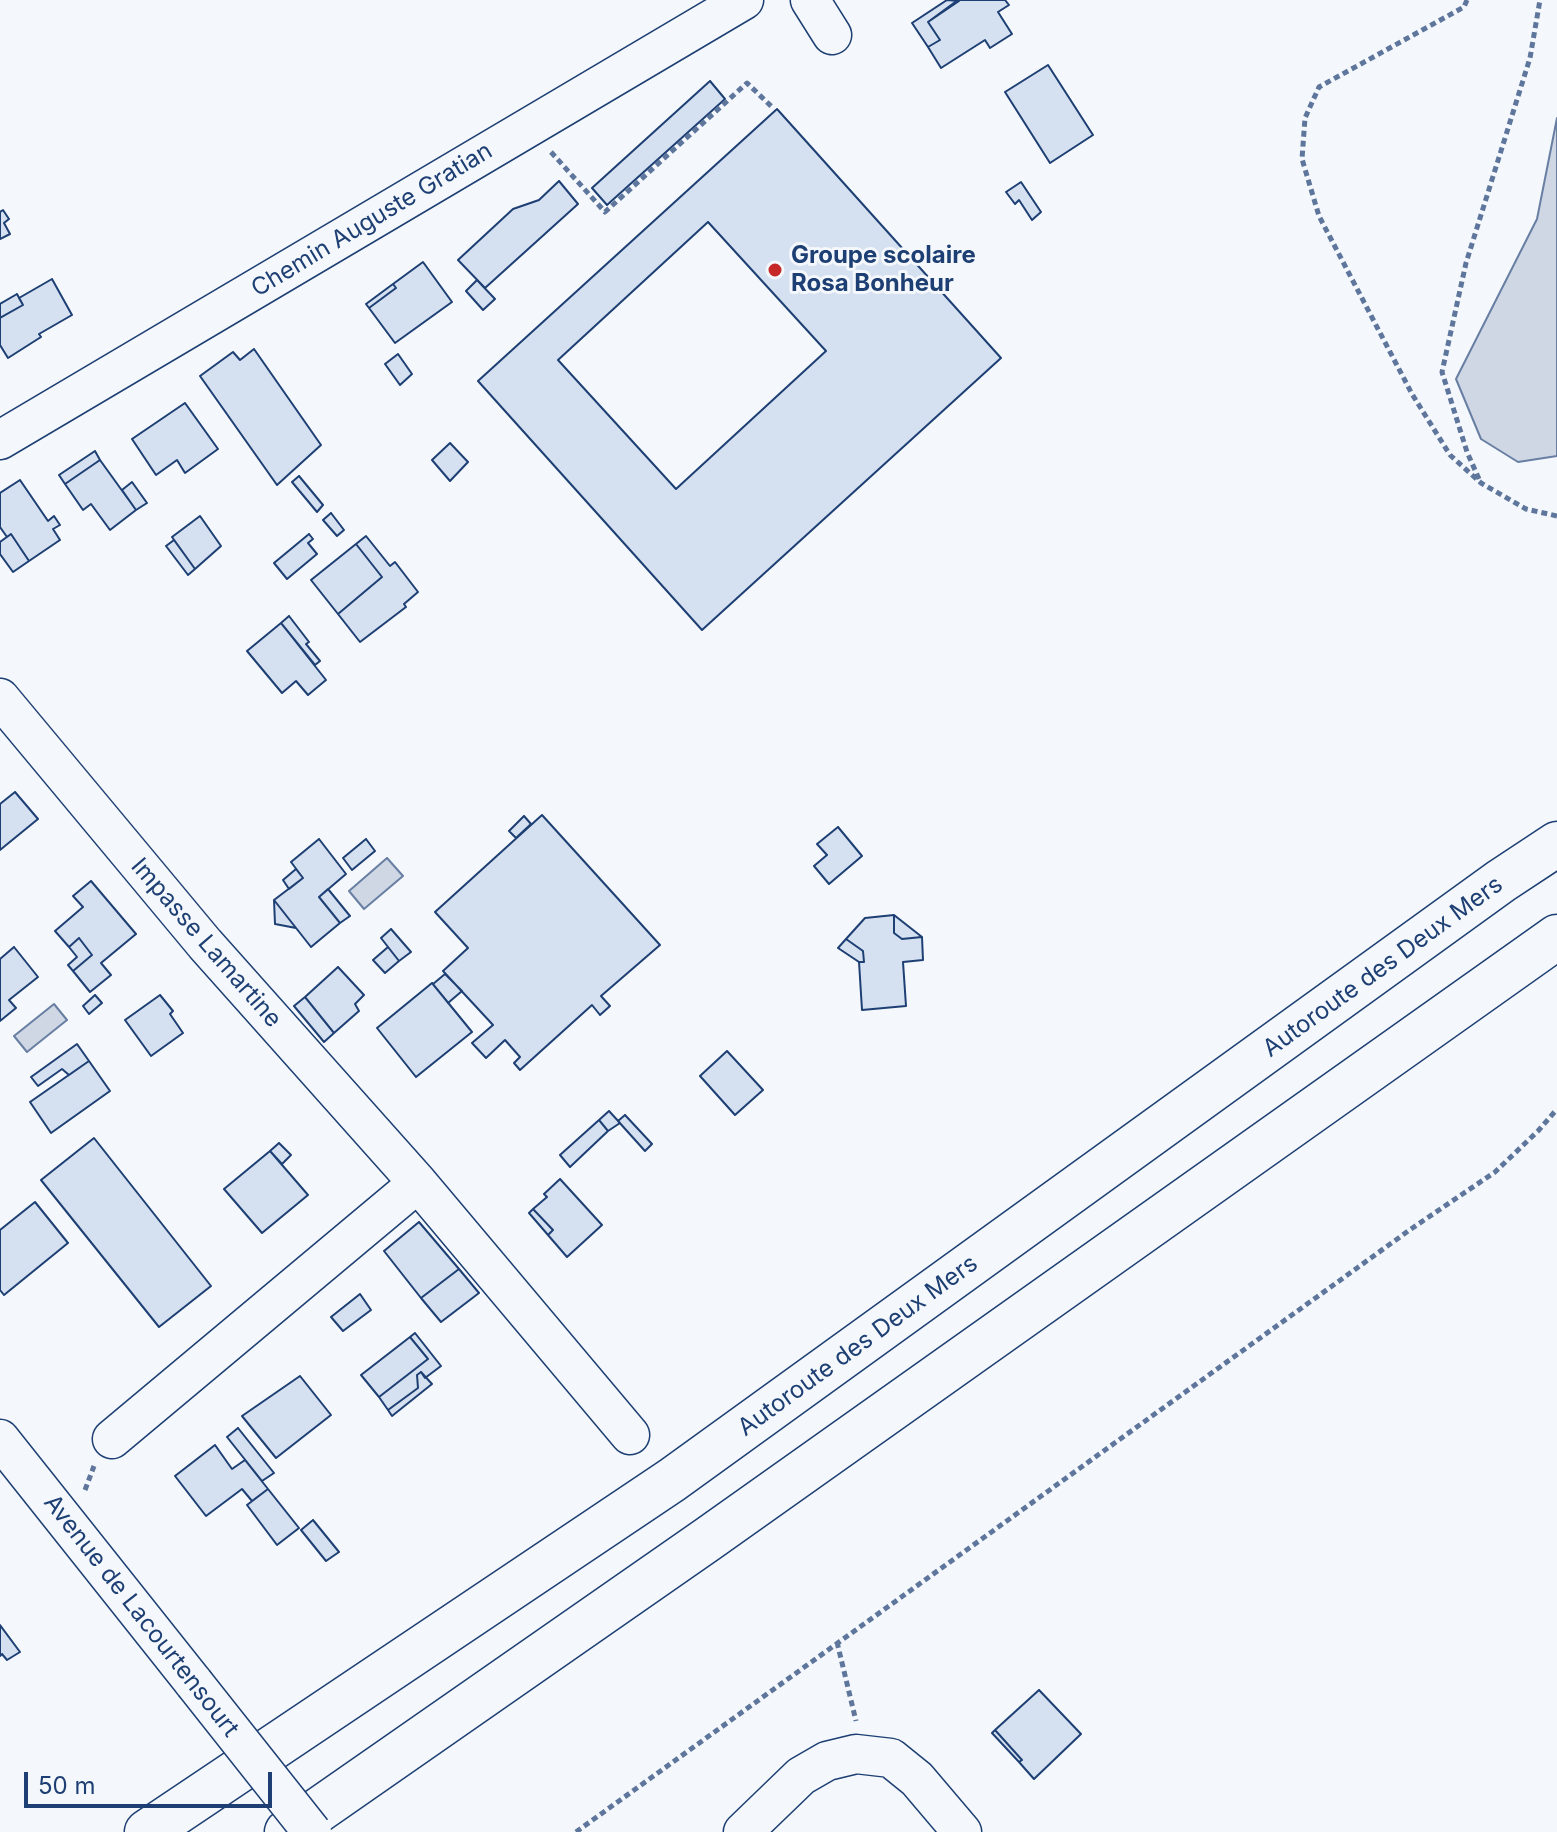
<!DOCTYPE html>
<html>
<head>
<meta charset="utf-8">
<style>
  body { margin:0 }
  #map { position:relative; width:1557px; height:1832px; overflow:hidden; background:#f4f7fb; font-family:Inter,sans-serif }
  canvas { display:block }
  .scale { position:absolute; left:24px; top:1772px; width:248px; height:36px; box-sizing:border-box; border:4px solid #1d3f73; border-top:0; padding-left:10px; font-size:24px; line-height:28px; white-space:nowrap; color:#1d3f73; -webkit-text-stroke:6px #f4f7fb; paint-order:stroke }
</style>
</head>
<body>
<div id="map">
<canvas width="1557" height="1832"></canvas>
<div class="scale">50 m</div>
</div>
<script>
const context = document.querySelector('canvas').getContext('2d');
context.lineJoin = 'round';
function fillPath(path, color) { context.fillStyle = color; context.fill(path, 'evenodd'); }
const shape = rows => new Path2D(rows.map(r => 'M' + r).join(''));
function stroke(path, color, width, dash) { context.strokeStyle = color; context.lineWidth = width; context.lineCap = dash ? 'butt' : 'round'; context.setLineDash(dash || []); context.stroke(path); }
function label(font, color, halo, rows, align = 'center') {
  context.font = font + ' Inter,sans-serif'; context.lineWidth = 6; context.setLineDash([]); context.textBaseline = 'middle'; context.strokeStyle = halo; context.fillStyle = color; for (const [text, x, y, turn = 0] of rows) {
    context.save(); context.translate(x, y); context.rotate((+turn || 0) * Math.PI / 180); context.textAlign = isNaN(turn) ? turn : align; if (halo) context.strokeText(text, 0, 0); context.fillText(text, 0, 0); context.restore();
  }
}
const water = shape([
  [1557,118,1557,456,1518,462,1481,439,1456,379,1537,219,1557,118],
  [387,858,403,876,364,909,349,891,387,858],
  [54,1004,67,1020,27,1052,14,1036,54,1004]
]);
fillPath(water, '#cfd7e4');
stroke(water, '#687fa3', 2);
const building = shape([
  [947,0,959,1,928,22,940,40,928,47,912,23,947,0],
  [958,0,1005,0,1009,5,998,12,1012,34,990,48,985,40,941,68,928,47,940,40,928,22,958,0],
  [1048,65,1093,135,1050,163,1005,92,1048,65],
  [710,81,725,99,607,205,592,188,710,81],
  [777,109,1001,358,702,630,478,381,777,109],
  [708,222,826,351,676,489,558,360,708,222],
  [559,181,578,204,485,288,458,260,513,209,539,200,559,181],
  [1021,182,1041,212,1032,220,1019,200,1015,204,1006,192,1021,182],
  [3,210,9,219,4,223,10,234,0,239,0,212,3,210],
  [423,262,452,302,395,343,369,308,396,288,393,284,423,262],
  [52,279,72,315,39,334,41,337,8,358,0,345,0,318,23,305,19,298,52,279],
  [477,280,495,299,483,310,466,291,477,280],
  [393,284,396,288,369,308,366,304,393,284],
  [17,294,23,305,0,318,0,304,17,294],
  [254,349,321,445,277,485,200,376,233,352,240,360,254,349],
  [398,354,412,374,400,385,385,364,398,354],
  [185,403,218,449,185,473,177,460,156,475,132,439,185,403],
  [450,443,468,462,450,481,432,460,450,443],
  [95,451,100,460,65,484,59,475,95,451],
  [100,460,136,510,110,530,91,504,83,510,65,484,100,460],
  [299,476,323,505,317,512,292,482,299,476],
  [20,480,48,521,54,516,60,525,53,529,60,540,29,561,11,534,7,537,0,527,0,493,20,480],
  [132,482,147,503,136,510,122,490,132,482],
  [331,513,344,530,337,536,323,520,331,513],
  [200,516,221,546,195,569,172,537,200,516],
  [11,534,29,561,13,572,0,554,0,542,11,534],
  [309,534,313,539,308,543,317,554,287,579,274,563,309,534],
  [366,536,390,566,395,562,418,592,404,604,406,607,360,642,338,614,382,577,356,544,366,536],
  [174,540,195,569,188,575,166,546,174,540],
  [356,544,382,577,338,614,311,580,356,544],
  [289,616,309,642,306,644,320,661,315,665,281,623,289,616],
  [281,623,326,680,308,695,296,681,282,693,247,651,281,623],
  [15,792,38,819,0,850,0,804,15,792],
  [542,815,660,945,601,996,610,1006,600,1015,592,1005,520,1070,514,1063,520,1057,505,1040,486,1058,472,1043,493,1025,443,971,468,948,435,912,542,815],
  [524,816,531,824,516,838,509,831,524,816],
  [838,827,862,856,829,884,814,866,827,855,817,844,838,827],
  [319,839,346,874,319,897,340,923,311,947,274,900,303,878,291,862,319,839],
  [366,839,375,851,352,870,343,858,366,839],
  [296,869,303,878,289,889,283,880,296,869],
  [91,881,136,934,101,963,111,975,90,992,73,971,92,955,79,938,69,947,55,931,83,907,73,896,91,881],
  [328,889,350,916,340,923,319,897,328,889],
  [274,900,296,928,275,924,274,900],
  [894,915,894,933,902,939,922,937,923,960,903,962,906,1006,862,1010,859,962,864,962,863,951,846,939,865,918,894,915],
  [894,915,922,937,902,939,894,933,894,915],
  [391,929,411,952,399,961,381,938,391,929],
  [79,938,92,955,73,971,68,965,77,957,69,947,79,938],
  [846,939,863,951,864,962,859,962,838,948,846,939],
  [14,947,38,977,9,1000,16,1008,0,1021,0,959,14,947],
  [388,947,399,961,385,973,373,960,388,947],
  [338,967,364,995,355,1004,359,1011,334,1033,305,997,338,967],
  [445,974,462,991,448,1003,433,984,445,974],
  [432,983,472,1032,416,1077,377,1028,432,983],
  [95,995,102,1003,89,1014,83,1006,95,995],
  [160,995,173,1011,170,1014,183,1033,151,1056,125,1020,160,995],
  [305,997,334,1033,324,1042,294,1006,305,997],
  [77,1044,89,1061,69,1075,62,1069,38,1086,31,1077,77,1044],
  [727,1051,763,1090,735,1115,700,1076,727,1051],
  [89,1061,110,1091,51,1133,30,1102,89,1061],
  [609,1111,620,1123,608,1131,599,1120,609,1111],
  [625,1115,652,1144,645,1151,618,1121,625,1115],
  [599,1120,608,1131,570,1167,560,1155,599,1120],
  [94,1138,211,1286,159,1327,41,1180,94,1138],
  [279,1143,291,1155,282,1164,270,1151,279,1143],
  [270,1151,308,1195,262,1233,224,1189,270,1151],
  [560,1179,602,1225,567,1257,548,1235,553,1230,533,1209,547,1197,544,1194,560,1179],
  [35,1202,68,1243,4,1295,0,1290,0,1230,35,1202],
  [533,1209,553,1230,548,1235,529,1213,533,1209],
  [419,1222,459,1269,421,1298,384,1251,419,1222],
  [459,1269,479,1293,441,1322,421,1298,459,1269],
  [360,1294,371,1310,343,1331,331,1317,360,1294],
  [415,1333,441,1366,425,1378,421,1372,417,1375,418,1388,388,1410,379,1397,428,1359,410,1337,415,1333],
  [410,1337,428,1359,379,1397,361,1375,410,1337],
  [421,1372,432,1384,392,1416,388,1410,418,1388,417,1375,421,1372],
  [300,1376,331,1415,276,1458,242,1416,300,1376],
  [238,1428,274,1473,262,1481,227,1437,238,1428],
  [215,1445,232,1469,245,1460,268,1489,252,1501,242,1489,206,1516,175,1476,215,1445],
  [268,1489,299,1528,277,1545,247,1505,268,1489],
  [313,1520,339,1552,326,1561,301,1530,313,1520],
  [0,1625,20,1652,7,1660,2,1654,0,1656,0,1625],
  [1039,1690,1081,1734,1034,1779,1019,1762,1022,1760,995,1730,1039,1690],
  [995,1730,1022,1760,1019,1762,992,1733,995,1730]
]);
fillPath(building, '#d5e0f0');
stroke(building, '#1d3f73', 2);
const minor = shape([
  [810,0,832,35],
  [0,440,744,0],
  [0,698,205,944,418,1183,630,1435],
  [0,1439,194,1683],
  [112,1439,418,1183],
  [743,1832,801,1776,827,1761,856,1754,891,1758,917,1779,962,1832]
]);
const highway = shape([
  [147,1832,672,1480,1501,881,1557,844],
  [287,1832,708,1539,1557,937]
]);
stroke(minor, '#1d3f73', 41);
stroke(highway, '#1d3f73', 47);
stroke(shape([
  [1467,0,1464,7,1319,87,1305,118,1302,159,1319,216,1412,394,1450,455,1481,483,1526,509,1557,516],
  [551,152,605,212,747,83,772,107],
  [1479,479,1467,452,1442,372,1466,263,1530,58,1540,0],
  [85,1490,94,1466],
  [837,1642,856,1721],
  [576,1832,1411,1229,1495,1172,1538,1131,1557,1109]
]), '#5e769c', 5, [6, 4]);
stroke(minor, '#f4f7fb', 38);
stroke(highway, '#f4f7fb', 44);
const minorBridge = shape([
  [194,1683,312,1832]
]);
stroke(minorBridge, '#1d3f73', 41, []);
stroke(minorBridge, '#f4f7fb', 38);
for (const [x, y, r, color] of [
  [775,270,8,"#c62828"]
]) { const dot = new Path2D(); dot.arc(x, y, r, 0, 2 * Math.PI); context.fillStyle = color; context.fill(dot); stroke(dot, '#f4f7fb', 3); }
label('24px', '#1d3f73', '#f4f7fb', [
  ["Chemin Auguste Gratian",372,220,-31],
  ["Impasse Lamartine",206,943,49],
  ["Autoroute des Deux Mers",1383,967,-36],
  ["Autoroute des Deux Mers",858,1346,-36],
  ["Avenue de Lacourtensourt",141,1616,52]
]);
label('bold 24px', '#1d3f73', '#f4f7fb', [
  ["Groupe scolaire",791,256],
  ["Rosa Bonheur",791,284]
], 'left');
</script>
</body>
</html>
